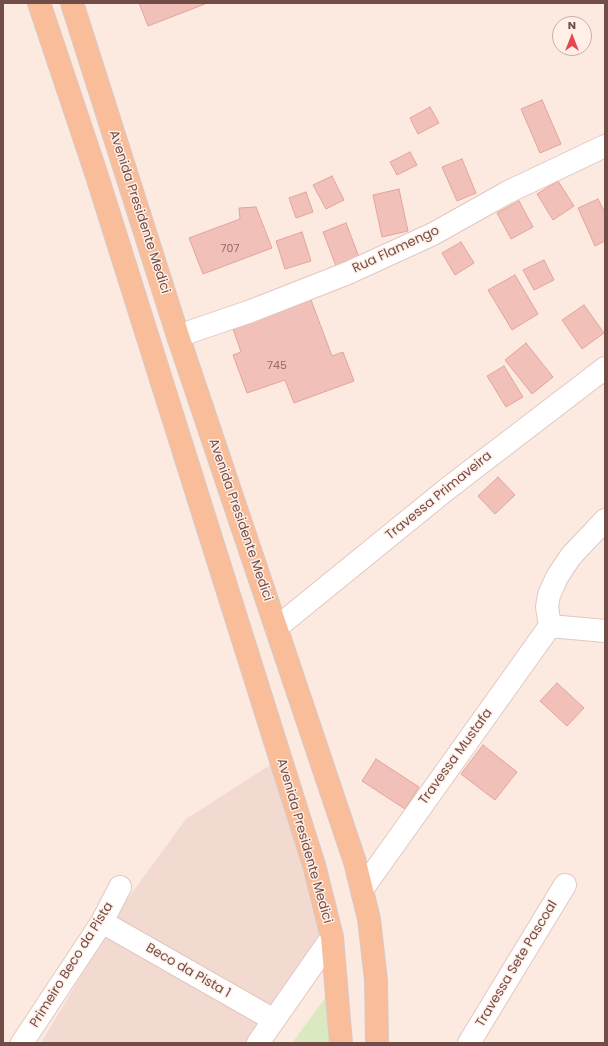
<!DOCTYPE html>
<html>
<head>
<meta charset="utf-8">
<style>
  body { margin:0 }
  #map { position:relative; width:608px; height:1046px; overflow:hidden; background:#fceae1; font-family:Poppins,sans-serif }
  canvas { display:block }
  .frame { position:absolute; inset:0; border:4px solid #724d48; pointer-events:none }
  .north { position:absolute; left:552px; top:16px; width:40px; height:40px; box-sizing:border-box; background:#ffefe7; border:1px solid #c7aea7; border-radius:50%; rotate:0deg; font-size:11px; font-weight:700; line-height:16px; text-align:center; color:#724d48 }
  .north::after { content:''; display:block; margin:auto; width:14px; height:18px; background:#e5474d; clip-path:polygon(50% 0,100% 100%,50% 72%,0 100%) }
</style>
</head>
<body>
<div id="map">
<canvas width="608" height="1046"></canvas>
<div class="frame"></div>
<div class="north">N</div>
</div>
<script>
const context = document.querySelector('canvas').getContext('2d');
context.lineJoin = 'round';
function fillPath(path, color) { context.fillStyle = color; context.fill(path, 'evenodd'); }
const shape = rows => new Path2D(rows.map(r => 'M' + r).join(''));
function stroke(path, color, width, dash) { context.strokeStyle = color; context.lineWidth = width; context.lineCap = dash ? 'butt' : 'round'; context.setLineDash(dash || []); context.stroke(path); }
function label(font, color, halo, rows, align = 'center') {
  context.font = font + ' Poppins,sans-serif'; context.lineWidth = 3; context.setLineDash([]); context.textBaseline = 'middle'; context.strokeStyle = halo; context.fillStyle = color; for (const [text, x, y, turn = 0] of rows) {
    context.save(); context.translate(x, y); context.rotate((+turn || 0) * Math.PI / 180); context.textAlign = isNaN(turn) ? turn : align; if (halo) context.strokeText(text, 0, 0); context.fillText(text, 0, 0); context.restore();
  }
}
fillPath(shape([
  [281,758,332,934,258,1043,41,1043,125,902,186,819]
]), '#f3dad0');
fillPath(shape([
  [326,997,334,1043,292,1043]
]), '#dbe9c0');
const building = shape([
  [139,3,205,3,205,4,148,26,139,3],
  [542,100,561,144,540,153,521,109,542,100],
  [430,107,439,123,418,134,410,118,430,107],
  [410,152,417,165,397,175,390,162,410,152],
  [462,159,476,193,457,201,442,167,462,159],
  [332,176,344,200,326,209,313,185,332,176],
  [558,181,574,206,553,220,537,194,558,181],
  [399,189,408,231,382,237,373,195,399,189],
  [306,192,313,212,296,218,289,198,306,192],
  [598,199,605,213,605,241,595,246,578,208,598,199],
  [519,201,533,227,511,239,497,213,519,201],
  [256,207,272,248,203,274,189,238,240,219,239,208,256,207],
  [346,223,359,257,336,266,323,232,346,223],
  [302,232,311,261,285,269,276,241,302,232],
  [461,242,474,263,455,275,442,253,461,242],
  [544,260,554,280,534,290,523,270,544,260],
  [515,275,538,314,512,330,488,290,515,275],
  [311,300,332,356,343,352,354,381,294,403,285,380,247,393,233,355,241,352,233,329,311,300],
  [584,305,604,333,582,349,562,320,584,305],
  [526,343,553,377,532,394,505,360,526,343],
  [504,366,523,397,506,407,487,376,504,366],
  [498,477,515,495,495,514,478,496,498,477],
  [557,683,584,708,567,726,540,701,557,683],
  [483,745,517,772,495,800,461,774,483,745],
  [376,759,419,787,405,809,362,781,376,759]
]);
fillPath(building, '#f1c1b9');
stroke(building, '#e3a39a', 1);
const street = shape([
  [178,336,251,311,348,273,433,234,508,192,605,146],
  [550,626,547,607,549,595,557,577,571,556,605,520],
  [276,628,447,489,605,368],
  [363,888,550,626,605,631],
  [102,922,274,1020],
  [22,1043,102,922,120,887],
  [258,1043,332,937],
  [469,1043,565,885]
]);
const primary = shape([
  [39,3,96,173,314,865,332,937,341,1043],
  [72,3,178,336,355,862,369,919,376,980,377,1043]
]);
stroke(street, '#e2c7c0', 24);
stroke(primary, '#d5cac8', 24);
stroke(street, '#fff', 22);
stroke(primary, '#fabd9a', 22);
label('11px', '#926a64', null, [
  ["707",230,249],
  ["745",277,366]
]);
label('13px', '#724d48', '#ffefe7', [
  ["Avenida Presidente Medici",139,212,72],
  ["Rua Flamengo",396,250,-25],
  ["Travessa Primaveira",439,496,-39],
  ["Avenida Presidente Medici",240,520,71],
  ["Travessa Mustafa",456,757,-54],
  ["Avenida Presidente Medici",304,841,74],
  ["Travessa Sete Pascoal",517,964,-59],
  ["Primeiro Beco da Pista",72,965,-58],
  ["Beco da Pista 1",188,971,30]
]);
</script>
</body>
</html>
